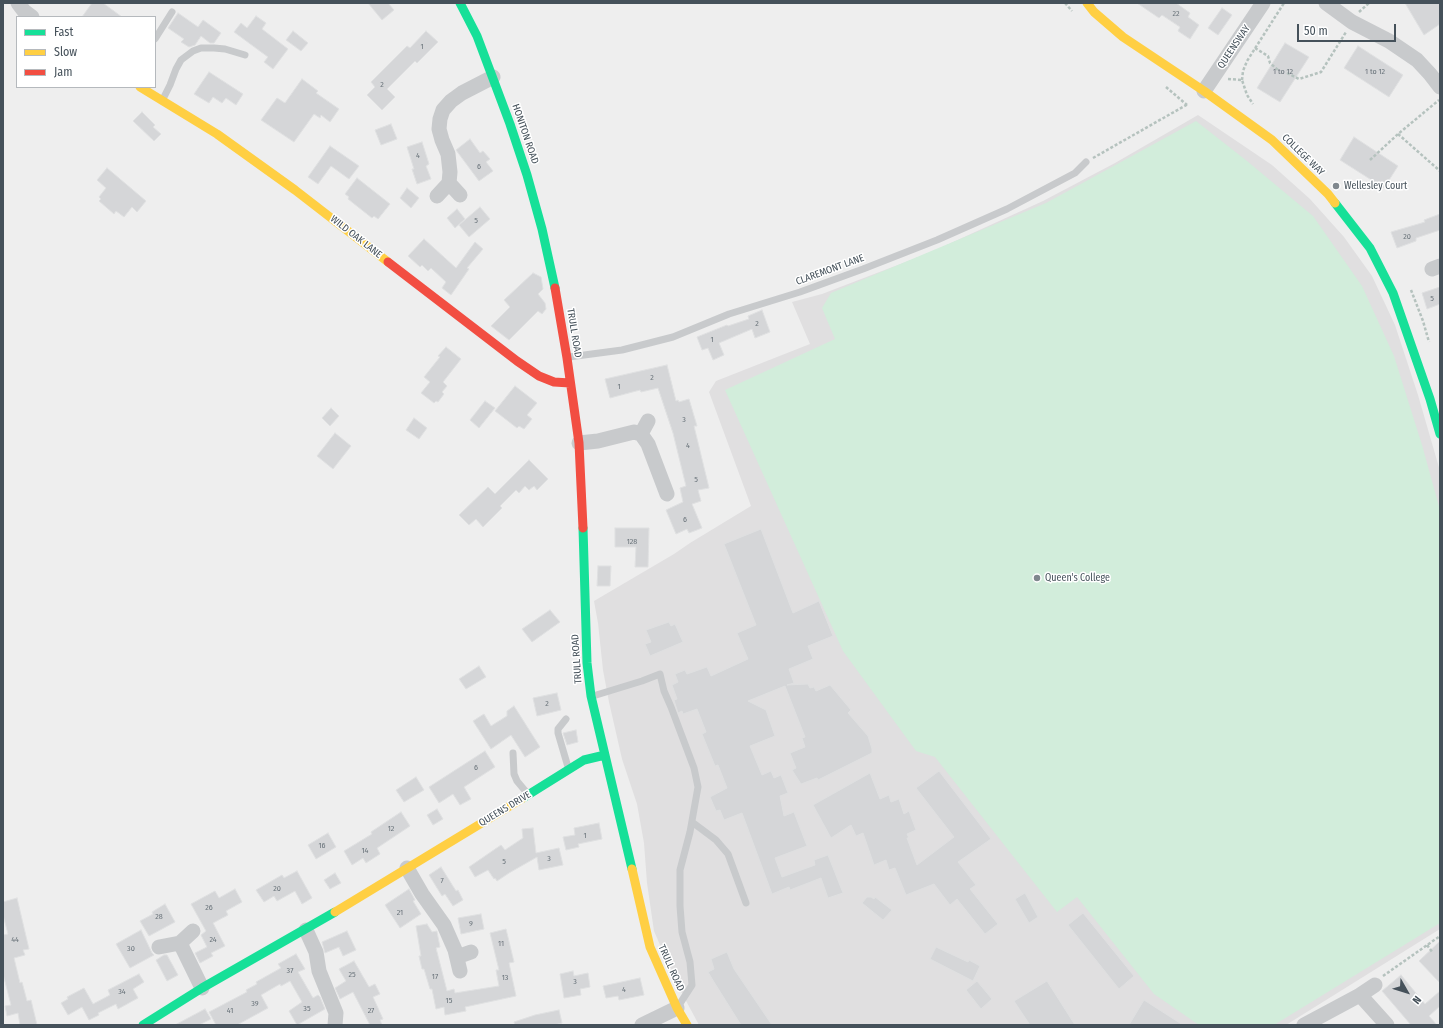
<!DOCTYPE html>
<html>
<head>
<meta charset="utf-8">
<style>
  body { margin:0 }
  #map { position:relative; width:1443px; height:1028px; overflow:hidden; background:#eee; font-family:"Fira Sans Condensed",sans-serif }
  canvas { display:block }
  .frame { position:absolute; inset:0; border:4px solid #45515a; pointer-events:none }
  .legend { position:absolute; left:16px; top:16px; width:140px; height:72px; box-sizing:border-box; background:#fff; border:1px solid #b5b9bd; margin:0; padding:5px 7px; list-style:none; font-size:12px; color:#45515a }
  .legend li { display:flex; align-items:center; gap:8px; height:20px }
  .legend b { width:20px; border:1px solid #b5b9bd }
  .north { position:absolute; left:1387px; top:972px; width:40px; height:40px; -webkit-text-stroke:3px #fff; paint-order:stroke; rotate:129deg; font-size:11px; font-weight:700; line-height:16px; text-align:center; color:#45515a }
  .north::after { content:''; display:block; margin:auto; width:14px; height:18px; background:#45515a; clip-path:polygon(50% 0,100% 100%,50% 72%,0 100%) }
  .scale { position:absolute; left:1297px; top:24px; width:99px; height:18px; box-sizing:border-box; border:2px solid #45515a; border-top:0; padding-left:5px; font-size:12px; line-height:14px; white-space:nowrap; color:#45515a; -webkit-text-stroke:3px #fff; paint-order:stroke }
</style>
</head>
<body>
<div id="map">
<canvas width="1443" height="1028"></canvas>
<div class="frame"></div>
<ul class="legend">
<li><b style="height:5px;background:#16e098"></b>Fast</li>
<li><b style="height:5px;background:#ffcf43"></b>Slow</li>
<li><b style="height:5px;background:#f24e42"></b>Jam</li>
</ul>
<div class="north">N</div>
<div class="scale">50 m</div>
</div>
<script>
const context = document.querySelector('canvas').getContext('2d');
context.lineJoin = 'round';
function fillPath(path, color) { context.fillStyle = color; context.fill(path, 'evenodd'); }
const shape = rows => new Path2D(rows.map(r => 'M' + r).join(''));
function stroke(path, color, width, dash) { context.strokeStyle = color; context.lineWidth = width; context.lineCap = dash ? 'butt' : 'round'; context.setLineDash(dash || []); context.stroke(path); }
function label(font, color, halo, rows, align = 'center') {
  context.font = font + ' "Fira Sans Condensed",sans-serif'; context.lineWidth = 3; context.setLineDash([]); context.textBaseline = 'middle'; context.strokeStyle = halo; context.fillStyle = color; for (const [text, x, y, turn = 0] of rows) {
    context.save(); context.translate(x, y); context.rotate((+turn || 0) * Math.PI / 180); context.textAlign = isNaN(turn) ? turn : align; if (halo) context.strokeText(text, 0, 0); context.fillText(text, 0, 0); context.restore();
  }
}
fillPath(shape([
  [1198,115,1272,165,1310,199,1344,237,1372,276,1395,325,1418,395,1440,471,1440,929,1286,1025,699,1025,677,984,654,931,647,883,644,843,637,804,622,759,609,702,603,670,598,623,594,601,674,554,690,543,751,506,709,392,716,381,810,344,792,302,822,294,929,253,1043,201,1115,163]
]), '#e0dfe0');
fillPath(shape([
  [1196,121,1247,161,1313,216,1362,286,1394,356,1422,445,1440,510,1440,923,1274,1025,1199,1025,1154,994,1077,897,1057,912,935,757,916,751,843,651,725,390,835,339,822,308,831,293,1046,203]
]), '#d2eddb');
const building = shape([
  [92,3,103,3,122,17,82,17,92,3],
  [368,3,388,3,394,10,382,20,368,3],
  [1137,3,1176,3,1190,13,1188,17,1199,25,1190,39,1178,31,1180,27,1162,15,1159,18,1137,3],
  [1405,3,1440,3,1440,24,1424,35,1405,3],
  [1222,8,1232,15,1218,35,1208,28,1222,8],
  [178,13,198,27,203,20,221,33,214,43,210,43,201,36,195,45,189,47,181,42,184,39,168,28,178,13],
  [256,16,266,23,262,29,288,49,273,69,264,62,268,57,234,32,241,23,247,28,256,16],
  [293,31,308,43,301,51,286,40,293,31],
  [426,31,438,42,417,63,415,61,387,89,395,97,382,110,367,95,375,87,371,82,407,46,410,48,426,31],
  [1285,43,1309,57,1280,102,1257,88,1285,43],
  [1358,46,1403,75,1389,97,1344,68,1358,46],
  [209,72,243,94,236,105,226,98,222,103,213,97,209,103,194,94,209,72],
  [302,79,318,91,316,93,339,109,330,122,321,115,320,118,314,114,294,142,261,120,277,98,285,103,302,79],
  [142,112,155,125,153,127,161,134,154,141,133,121,142,112],
  [391,124,397,139,381,145,375,130,391,124],
  [1354,137,1398,166,1384,188,1340,160,1354,137],
  [470,139,480,153,483,151,490,159,486,162,493,171,479,181,456,150,470,139],
  [422,142,429,164,426,166,431,179,417,184,412,169,414,169,407,147,422,142],
  [330,146,359,166,349,179,331,166,318,184,308,177,330,146],
  [107,168,146,201,137,212,132,207,124,217,116,211,114,214,99,201,101,199,99,197,106,188,97,180,107,168],
  [357,178,390,204,378,219,374,216,372,218,348,199,349,197,345,194,357,178],
  [407,188,419,198,411,208,400,198,407,188],
  [480,207,490,219,469,237,459,225,480,207],
  [457,209,465,219,455,228,447,218,457,209],
  [1440,214,1440,230,1416,238,1416,241,1397,248,1391,232,1425,222,1424,220,1440,214],
  [424,239,456,268,475,242,483,249,467,268,469,269,451,295,442,288,446,282,431,268,428,271,422,265,420,267,408,256,424,239],
  [533,273,541,277,543,289,538,294,545,303,546,309,542,314,538,311,509,340,491,326,510,307,504,300,533,273],
  [1440,287,1440,304,1427,309,1422,293,1440,287],
  [762,310,770,332,755,338,752,329,719,343,724,355,713,360,708,348,702,350,697,337,727,325,728,326,749,319,748,316,762,310],
  [446,347,461,359,443,382,447,386,442,392,444,394,438,402,436,401,434,403,421,393,430,382,424,377,440,357,438,356,446,347],
  [667,365,676,401,678,400,679,402,689,399,697,426,694,426,709,488,698,490,701,501,692,504,702,528,689,533,687,529,676,534,666,510,683,502,680,488,686,486,673,433,658,388,641,392,640,390,610,398,605,379,667,365],
  [515,386,537,403,527,415,532,419,524,429,519,426,517,428,495,411,515,386],
  [485,401,495,408,479,428,470,420,485,401],
  [331,408,339,416,330,426,322,418,331,408],
  [414,418,427,428,419,439,406,430,414,418],
  [335,433,351,446,333,469,317,456,335,433],
  [529,460,548,479,537,490,534,486,529,490,525,486,519,493,516,490,500,506,502,508,483,527,476,519,469,525,459,515,488,487,495,494,529,460],
  [615,528,649,528,648,567,635,567,636,547,615,547,615,528],
  [761,529,793,613,819,601,833,636,808,646,813,659,789,669,794,683,787,685,808,684,810,688,814,687,816,691,830,685,851,710,848,713,868,736,872,749,872,753,818,780,817,778,801,784,792,770,796,768,790,753,805,747,802,738,805,737,785,686,748,701,766,710,775,736,750,746,762,775,771,771,774,778,781,775,788,793,780,796,784,816,794,812,807,846,775,858,782,877,815,865,814,860,828,855,843,893,828,898,821,878,790,890,789,887,772,894,742,813,724,820,720,810,716,811,710,797,727,788,718,765,715,766,702,734,706,732,697,709,683,714,682,711,678,713,674,700,677,699,672,685,678,682,675,674,685,670,687,674,707,667,711,676,748,659,737,633,756,625,724,544,761,529],
  [598,566,611,566,610,586,597,586,598,566],
  [550,610,560,622,532,642,522,629,550,610],
  [669,622,671,626,675,624,683,642,650,656,645,644,651,642,646,630,669,622],
  [479,666,486,677,466,689,459,679,479,666],
  [557,693,561,710,537,716,533,698,557,693],
  [514,706,540,747,525,757,511,735,491,749,473,721,484,714,491,726,507,716,507,711,514,706],
  [576,730,578,742,567,745,563,733,576,730],
  [485,751,495,767,464,787,471,799,460,805,453,794,439,803,429,787,485,751],
  [939,771,991,839,958,862,976,885,970,889,998,924,985,934,957,899,950,905,934,884,906,895,895,868,889,870,886,860,874,865,863,833,856,836,851,825,831,838,813,805,870,773,880,799,889,795,891,802,899,799,904,814,909,811,916,830,907,834,909,838,907,838,917,865,954,837,916,788,939,771],
  [416,777,424,790,404,802,396,790,416,777],
  [437,809,443,819,433,825,427,815,437,809],
  [401,812,410,826,377,848,380,854,366,863,363,858,352,865,344,851,372,834,371,832,401,812],
  [599,823,602,839,578,844,579,847,566,850,563,837,575,835,574,828,599,823],
  [533,828,536,853,559,848,563,865,539,870,537,857,509,873,497,881,495,878,494,879,488,870,475,877,469,867,501,845,505,850,523,838,522,829,533,828],
  [328,833,336,847,316,859,308,845,328,833],
  [441,867,456,891,458,890,463,900,453,906,445,894,442,896,429,875,441,867],
  [297,871,312,898,302,904,295,891,277,901,274,896,264,902,256,890,282,875,284,878,297,871],
  [335,873,341,883,330,889,324,880,335,873],
  [235,889,242,902,226,911,228,915,213,923,225,946,211,953,213,956,200,963,195,953,207,947,201,935,206,931,191,904,215,891,219,898,235,889],
  [409,889,415,900,413,901,421,914,400,928,385,905,409,889],
  [1025,893,1038,917,1029,923,1015,899,1025,893],
  [867,897,871,897,874,899,875,897,892,910,883,920,862,903,867,897],
  [17,898,29,949,23,950,25,955,14,958,20,983,22,982,27,1001,31,1000,37,1025,20,1025,18,1013,7,1016,5,1006,11,1005,3,974,3,935,8,934,3,915,3,902,17,898],
  [165,904,175,922,149,936,140,921,153,914,152,912,165,904],
  [1083,913,1134,976,1119,989,1068,925,1083,913],
  [481,914,484,929,461,934,458,918,481,914],
  [427,924,432,932,437,931,437,932,440,947,436,948,447,991,454,989,455,993,499,986,496,970,499,970,490,933,506,929,514,962,509,963,516,996,465,1007,466,1011,445,1015,444,1007,436,1009,432,989,430,989,424,969,422,969,419,956,421,956,416,926,427,924],
  [141,930,152,953,154,955,130,968,116,944,141,930],
  [347,931,356,950,343,956,339,947,325,953,322,942,347,931],
  [1440,941,1440,983,1419,961,1440,941],
  [936,947,968,962,969,960,980,966,973,981,930,959,936,947],
  [727,952,734,969,772,1025,741,1025,714,982,708,972,714,969,711,959,727,952],
  [296,954,305,969,298,972,313,998,318,995,320,997,325,1009,297,1025,289,1011,302,1002,290,981,281,986,280,984,261,995,268,1008,237,1025,216,1025,209,1012,247,992,246,990,257,984,256,982,281,968,278,964,296,954],
  [164,955,167,955,178,975,167,981,156,960,164,955],
  [354,961,369,987,375,984,380,994,373,997,383,1019,380,1020,382,1025,370,1025,353,992,340,999,335,988,346,981,339,969,354,961],
  [573,971,574,976,588,973,590,987,580,989,581,995,564,998,560,974,573,971],
  [139,974,144,982,133,989,138,998,118,1009,116,1004,98,1013,99,1015,89,1020,82,1007,68,1015,61,1003,68,999,67,997,84,988,93,1004,110,995,108,990,139,974],
  [1401,975,1425,1004,1440,991,1440,1006,1429,1016,1437,1025,1411,1025,1382,991,1401,975],
  [640,978,644,995,619,1000,618,996,606,998,603,986,640,978],
  [977,981,992,999,981,1009,966,990,977,981],
  [1047,981,1075,1025,1030,1025,1014,1001,1047,981],
  [1144,1000,1183,1025,1129,1025,1144,1000],
  [205,1009,211,1019,199,1025,175,1025,205,1009],
  [559,1010,562,1023,554,1025,515,1025,514,1022,535,1015,559,1010]
]);
fillPath(building, '#d5d6d8');
stroke(building, '#dfe0e1', 1);
stroke(shape([
  [1065,3,1072,11],
  [1359,12,1369,3],
  [1255,48,1268,56,1270,63,1278,70],
  [1287,73,1299,79,1321,72,1346,32],
  [1228,79,1242,80,1247,95,1253,104],
  [1242,80,1243,71,1247,61,1284,3],
  [1166,87,1187,105],
  [1398,134,1440,171],
  [1093,158,1188,104],
  [1370,160,1398,134,1439,100],
  [1411,290,1423,321,1429,342],
  [1427,945,1433,953],
  [1383,976,1440,936]
]), '#b5c2be', 2.5, [3, 2]);
stroke(shape([
  [155,39,172,12],
  [163,99,170,85,176,69,181,60,193,51,201,48,214,48,225,49,245,55],
  [569,357,622,350,673,337,729,314,800,292,863,269,937,240,1007,209,1075,173,1086,162],
  [593,696,642,681,660,674,664,691,671,707,694,768,698,787,690,832,680,870,680,906,682,932,690,962,692,985,679,1005],
  [566,719,558,729,558,733,568,767],
  [513,753,514,774,517,781,527,793],
  [692,822,716,840,728,854,746,903]
]), '#c8cacc', 7);
stroke(shape([
  [18,3,24,11,32,17],
  [1326,3,1352,22,1389,41,1417,60,1430,74,1440,87],
  [1204,91,1263,3],
  [460,195,449,183,450,172,448,154,442,140,439,129,440,119,443,110,451,101,462,93,493,77],
  [437,196,449,183],
  [1432,269,1440,266],
  [641,434,648,421],
  [579,443,598,441,634,432,641,434,648,444,667,494],
  [407,868,422,894,444,925,455,950,460,971],
  [306,930,316,952,319,971,336,1013,335,1025],
  [180,943,202,988],
  [159,947,180,943,193,931],
  [457,957,471,952],
  [1360,995,1375,985],
  [642,1025,677,1008],
  [1304,1025,1360,995,1387,1025]
]), '#c8cacc', 15);
stroke(shape([
  [460,3,477,36,510,124,527,175,542,229,555,288],
  [1335,203,1370,248,1393,293,1430,399,1440,434],
  [583,528,587,663,591,696,632,869],
  [523,798,584,760,605,755],
  [143,1025,202,988,335,912]
]), '#16e098', 9);
stroke(shape([
  [1087,3,1094,12,1123,37,1204,91,1272,140,1328,194,1335,203],
  [140,87,217,134,295,190,388,262],
  [632,869,650,947,677,1008,687,1025],
  [335,912,523,798]
]), '#ffcf43', 9);
stroke(shape([
  [388,262,517,361,539,376,554,382,570,383],
  [555,288,567,358,579,443,583,528]
]), '#f24e42', 9);
for (const [x, y, r, color] of [
  [1336,186,4,"#80888e"],
  [1037,578,4,"#80888e"]
]) { const dot = new Path2D(); dot.arc(x, y, r, 0, 2 * Math.PI); context.fillStyle = color; context.fill(dot); stroke(dot, '#fff', 1.5); }
label('8px', '#6a747b', null, [
  ["22",1176,14],
  ["1",422,47],
  ["1 to 12",1283,72],
  ["1 to 12",1375,72],
  ["2",382,85],
  ["4",418,156],
  ["6",479,167],
  ["5",476,221],
  ["20",1407,237],
  ["5",1432,299],
  ["2",757,324],
  ["1",712,340],
  ["2",652,378],
  ["1",619,387],
  ["3",684,420],
  ["4",688,446],
  ["5",696,480],
  ["6",685,520],
  ["128",632,542],
  ["2",547,704],
  ["6",476,768],
  ["12",391,829],
  ["1",585,836],
  ["16",322,846],
  ["14",365,851],
  ["3",549,859],
  ["5",504,862],
  ["7",442,881],
  ["20",277,889],
  ["26",209,908],
  ["21",400,913],
  ["28",159,917],
  ["9",471,924],
  ["44",15,940],
  ["24",213,940],
  ["11",501,944],
  ["30",131,949],
  ["37",290,971],
  ["25",352,975],
  ["17",435,977],
  ["13",505,978],
  ["3",575,982],
  ["4",624,990],
  ["34",122,992],
  ["15",449,1001],
  ["39",255,1004],
  ["35",307,1009],
  ["41",230,1011],
  ["27",371,1011]
]);
label('10px', '#45515a', '#fff', [
  ["QUEENSWAY",1234,47,-56],
  ["HONITON ROAD",525,134,71],
  ["COLLEGE WAY",1303,155,44],
  ["WILD OAK LANE",356,237,38],
  ["CLAREMONT LANE",830,270,-20],
  ["TRULL ROAD",574,333,81],
  ["TRULL ROAD",577,659,-94],
  ["QUEENS DRIVE",505,809,-31],
  ["TRULL ROAD",671,968,66]
]);
label('10px', '#45515a', '#fff', [
  ["Wellesley Court",1344,186],
  ["Queen's College",1045,578]
], 'left');
</script>
</body>
</html>
